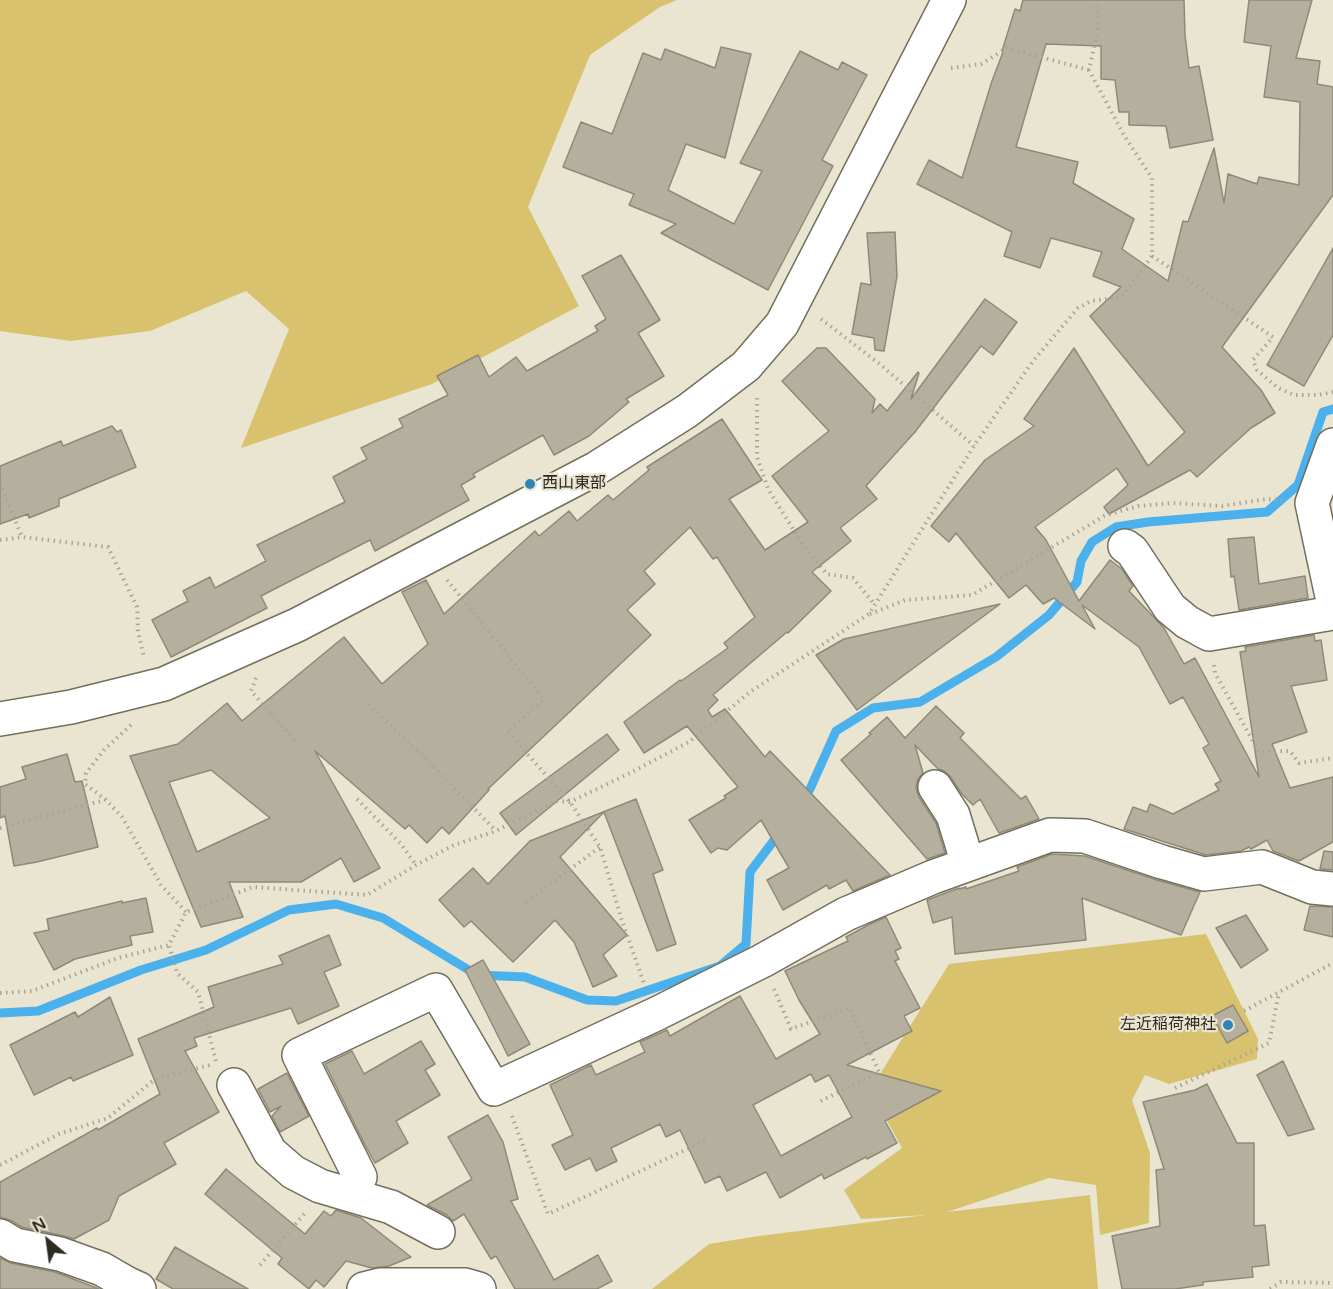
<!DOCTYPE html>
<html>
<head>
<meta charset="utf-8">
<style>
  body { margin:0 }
  #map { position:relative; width:1333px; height:1289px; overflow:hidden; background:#eae5d1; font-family:"Varela Round",sans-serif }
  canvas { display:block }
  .north { position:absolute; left:18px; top:1211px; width:60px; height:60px; -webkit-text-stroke:4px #eae5d1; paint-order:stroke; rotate:331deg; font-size:16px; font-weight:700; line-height:24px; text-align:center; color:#2c2a23 }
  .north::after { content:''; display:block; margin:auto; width:21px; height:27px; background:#2c2a23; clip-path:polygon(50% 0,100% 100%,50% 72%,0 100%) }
</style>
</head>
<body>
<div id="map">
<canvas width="1333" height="1289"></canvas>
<div class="north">N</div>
</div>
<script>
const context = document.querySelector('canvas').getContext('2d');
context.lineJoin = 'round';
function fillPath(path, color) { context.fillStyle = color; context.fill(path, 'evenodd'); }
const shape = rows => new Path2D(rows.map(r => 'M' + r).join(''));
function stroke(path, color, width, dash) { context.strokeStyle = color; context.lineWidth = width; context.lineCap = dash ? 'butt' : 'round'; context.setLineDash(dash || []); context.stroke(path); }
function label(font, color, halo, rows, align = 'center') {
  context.font = font + ' "Varela Round","Noto Sans JP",sans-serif'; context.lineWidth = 4.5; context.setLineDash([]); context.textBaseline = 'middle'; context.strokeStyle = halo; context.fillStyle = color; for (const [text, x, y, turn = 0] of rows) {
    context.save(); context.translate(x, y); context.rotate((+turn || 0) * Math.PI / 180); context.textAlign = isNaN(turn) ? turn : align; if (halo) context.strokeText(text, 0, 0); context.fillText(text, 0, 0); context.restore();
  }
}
fillPath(shape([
  [0,0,677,0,660,7,590,55,528,207,579,306,432,384,241,448,289,329,246,291,150,331,71,341,0,331],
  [1206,934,1258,1039,1257,1059,1169,1084,1145,1075,1132,1100,1150,1153,1149,1223,1100,1235,1096,1185,1049,1178,947,1212,1090,1195,1098,1289,652,1289,709,1244,759,1236,926,1215,861,1219,844,1190,902,1148,870,1090,949,964]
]), '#d9c26d');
stroke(shape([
  [802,800,810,789,836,731,873,708,920,702,996,657,1049,615,1077,582,1081,561,1092,542,1116,527,1148,522,1267,512,1298,485,1323,412,1333,409],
  [0,1013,38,1011,141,970,206,950,289,910,336,904,383,918,477,975,525,977,587,1000,616,1001,720,966,746,944,750,872,781,831]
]), '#4bb1ed', 9);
const building = shape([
  [1023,0,1184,0,1185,35,1189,68,1199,66,1213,140,1170,148,1166,126,1129,125,1129,112,1119,112,1115,80,1101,79,1101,46,1046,44,1016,147,1078,162,1073,183,1134,219,1122,249,1168,281,1183,221,1188,222,1214,148,1224,203,1228,174,1257,184,1259,177,1299,185,1300,102,1264,97,1271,46,1244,42,1249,0,1312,0,1296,58,1320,61,1317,84,1333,87,1333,195,1222,347,1261,390,1275,413,1251,428,1197,477,1190,470,1109,514,1104,507,1128,485,1117,468,1035,527,1046,540,1079,601,1110,560,1122,569,1133,586,1129,591,1164,628,1184,664,1195,658,1259,777,1240,652,1246,651,1245,647,1314,635,1315,641,1321,640,1327,680,1291,686,1307,732,1272,744,1290,788,1333,777,1333,842,1299,861,1273,851,1267,840,1251,849,1249,847,1241,851,1206,855,1124,829,1133,807,1147,812,1150,804,1173,814,1219,790,1215,784,1221,781,1203,748,1209,744,1183,697,1170,704,1139,647,1082,605,1095,629,1054,598,1043,604,1026,585,1009,598,956,533,949,542,931,526,985,460,1034,426,1024,419,1074,348,1148,466,1185,432,1090,316,1121,287,1093,276,1102,252,1051,238,1040,268,1004,256,1012,232,917,184,929,160,962,178,992,81,1003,52,1002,51,1015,9,1020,11,1023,0],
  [721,47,751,54,725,158,686,144,668,190,734,224,762,171,740,163,800,51,838,70,842,62,867,75,822,160,833,166,768,290,661,233,676,224,629,205,634,194,563,167,581,122,612,134,643,53,661,60,665,49,715,68,721,47],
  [895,232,897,276,884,351,875,350,874,338,852,334,861,283,871,285,867,233,895,232],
  [1333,248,1333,335,1304,386,1267,365,1333,248],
  [621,255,660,320,638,333,664,376,626,399,629,402,589,436,554,455,543,435,473,474,475,477,461,485,469,500,375,551,370,540,261,596,267,608,171,657,152,620,188,601,183,591,210,577,215,588,266,561,257,545,345,502,333,477,367,459,361,448,403,427,399,419,448,395,437,376,478,355,489,377,516,357,527,371,598,331,595,326,606,319,582,276,621,255],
  [985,299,1017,322,993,355,981,346,915,432,866,486,877,499,840,528,851,541,812,572,831,591,788,633,787,632,713,695,718,700,708,710,712,717,725,709,765,757,770,751,890,875,853,891,846,880,829,889,827,885,783,910,767,880,789,868,761,820,727,850,718,848,711,853,689,820,726,798,724,796,738,787,687,726,644,753,624,722,680,680,681,681,728,648,724,643,755,617,717,557,713,559,690,527,644,571,655,584,627,610,651,635,488,789,489,790,449,834,442,827,427,843,409,825,405,829,315,751,380,868,354,882,341,858,301,882,229,882,243,917,201,927,130,756,178,744,227,703,242,721,344,637,382,684,428,644,402,592,426,580,444,614,535,531,539,536,569,511,577,521,608,495,613,500,649,470,647,467,722,419,762,480,729,499,765,550,808,522,772,476,829,431,782,381,817,348,826,348,875,399,872,413,880,404,887,411,918,372,919,373,911,399,985,299],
  [211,770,270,818,197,852,169,782,211,770],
  [112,426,117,432,121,430,136,467,59,499,59,506,29,518,28,514,0,524,0,466,61,441,63,446,112,426],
  [1254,537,1259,584,1305,576,1308,598,1239,610,1234,576,1231,577,1228,539,1254,537],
  [1000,604,857,710,816,655,844,639,1000,604],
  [936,706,964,733,960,738,1021,799,1026,796,1039,819,999,833,980,799,973,805,961,793,950,776,944,771,938,769,915,745,923,773,918,779,916,788,919,797,936,823,945,853,927,859,841,760,871,734,869,733,887,717,905,738,936,706],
  [607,734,619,750,516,835,500,813,607,734],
  [67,754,75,782,82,781,98,847,37,862,14,866,5,816,0,818,0,787,26,779,22,767,67,754],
  [636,799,663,870,653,874,676,944,657,951,604,812,560,857,627,935,603,955,617,976,593,987,574,942,555,920,513,962,471,921,464,927,439,900,473,868,488,884,530,841,636,799],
  [1324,851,1333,852,1333,870,1320,869,1324,851],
  [1052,854,1085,856,1157,880,1200,892,1181,935,1082,898,1086,940,955,954,952,917,933,923,927,900,959,888,959,889,966,887,966,889,1019,871,1017,867,1052,854],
  [146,898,153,932,130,936,132,945,75,959,54,970,34,933,49,930,47,919,122,901,122,903,146,898],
  [1310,906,1333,907,1333,937,1304,930,1310,906],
  [1246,915,1268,950,1241,968,1216,928,1246,915],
  [886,917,901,948,895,951,899,959,895,961,920,1008,904,1016,912,1031,847,1065,941,1091,885,1121,897,1143,867,1159,866,1157,824,1179,822,1174,780,1198,766,1172,727,1191,720,1176,705,1183,680,1130,666,1137,660,1124,611,1148,617,1161,596,1171,590,1158,565,1170,552,1145,573,1135,550,1085,591,1065,596,1075,645,1052,640,1042,667,1030,670,1036,740,996,776,1059,820,1034,799,1000,785,971,848,941,846,937,870,924,886,917],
  [811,1074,815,1082,829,1075,852,1117,781,1156,753,1105,811,1074],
  [329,935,341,965,324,972,339,1006,298,1024,291,1008,194,1038,197,1046,185,1051,219,1112,164,1143,176,1164,119,1196,109,1220,74,1239,64,1236,22,1227,10,1220,0,1217,0,1182,97,1128,98,1130,160,1094,138,1039,214,1007,208,987,283,964,279,956,329,935],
  [483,960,530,1044,508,1056,465,970,483,960],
  [110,997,133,1055,73,1081,71,1077,34,1095,10,1045,75,1012,78,1017,110,997],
  [1233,1005,1248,1031,1227,1043,1212,1016,1233,1005],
  [421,1041,435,1064,425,1070,440,1095,396,1121,408,1143,375,1163,365,1145,325,1064,352,1051,364,1074,421,1041],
  [1283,1061,1314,1129,1288,1136,1257,1075,1283,1061],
  [287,1073,309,1116,280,1132,272,1116,281,1106,270,1112,258,1089,287,1073],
  [1207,1084,1237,1143,1254,1143,1254,1226,1265,1225,1269,1265,1252,1267,1253,1277,1203,1282,1203,1285,1175,1289,1122,1289,1112,1236,1160,1226,1156,1170,1164,1169,1143,1102,1195,1090,1207,1084],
  [488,1115,503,1142,518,1199,511,1201,554,1280,598,1255,612,1281,597,1289,515,1289,496,1256,491,1259,464,1214,453,1221,447,1215,427,1205,472,1179,448,1137,488,1115],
  [226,1169,305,1234,324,1211,331,1216,336,1210,361,1218,411,1257,389,1266,372,1268,346,1261,324,1287,316,1280,309,1289,278,1264,282,1258,205,1194,226,1169],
  [175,1247,248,1289,173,1289,156,1279,175,1247],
  [0,1258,11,1263,55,1272,99,1289,0,1289,0,1258]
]);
fillPath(building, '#b5b09d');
stroke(building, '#8f8a78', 1.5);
const minor = shape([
  [1333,445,1312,503,1333,601],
  [1125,546,1132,551,1170,608,1187,622,1209,634,1333,613],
  [935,787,953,815,968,864],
  [234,1085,270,1152,293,1172,320,1186,391,1207,438,1232],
  [360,1177,299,1055,436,990,494,1089,656,1014,762,961,846,914,933,877,1050,835,1085,836,1162,862,1204,874,1262,867,1312,887,1333,889],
  [0,1236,15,1245,60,1254,102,1269,128,1284,139,1289],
  [364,1289,380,1285,465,1285,479,1289]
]);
const tertiary = shape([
  [0,719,71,707,164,684,297,625,597,468,687,411,746,366,782,324,949,0]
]);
stroke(minor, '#736f5d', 36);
stroke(tertiary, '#736f5d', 36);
stroke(shape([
  [951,68,981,64,1007,48,1089,70],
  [1152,256,1273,337,1253,360,1257,370,1278,388,1294,395,1318,395,1333,392],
  [821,319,881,365,974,446],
  [757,398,757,457,768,489,805,548,827,574,853,578,875,605],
  [0,483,22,537],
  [0,540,22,537,108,547,137,607,138,632,144,657],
  [447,580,544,700,507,731,570,802,600,847,621,918,645,986],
  [870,614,905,600,972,595,1104,516,1138,506,1173,503,1222,506,1266,499,1282,500],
  [1214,665,1215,673,1259,752,1290,751,1299,763,1333,758],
  [256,678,251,691,297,743],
  [369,704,431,764,496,831],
  [131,725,104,750,86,773,85,784,106,800,122,817,161,885,186,912],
  [357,799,400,843,416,865],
  [0,828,105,800],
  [526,902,600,847],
  [774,989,791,1029,850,1008,879,1072,817,1103],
  [0,993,32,991,118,958,169,945],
  [1244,1011,1333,963],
  [216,1061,198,992,177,973,169,945,186,912,253,887,367,895,416,865,454,845,496,831,556,801,570,802,628,774,689,742,750,692,869,614,974,446,1033,361,1078,308,1091,301,1122,297,1152,256,1152,178,1125,137,1089,70,1098,29,1096,0],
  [1175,1088,1269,1043,1279,992],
  [512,1116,548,1214,709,1139],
  [0,1165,59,1134,108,1118,155,1079,210,1065],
  [260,1265,305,1213],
  [1270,1289,1281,1282,1333,1283]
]), '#a9a596', 4, [1.5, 4.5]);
stroke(minor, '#fff', 33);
stroke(tertiary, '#fff', 33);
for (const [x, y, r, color] of [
  [530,484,6,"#3185b5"],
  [1228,1025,6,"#3185b5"]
]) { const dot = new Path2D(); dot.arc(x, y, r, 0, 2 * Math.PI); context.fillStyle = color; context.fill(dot); stroke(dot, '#eae5d1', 2); }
label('16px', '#2c2a23', '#eae5d1', [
  ["西山東部",542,484],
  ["左近稲荷神社",1216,1025,"right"]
], 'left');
</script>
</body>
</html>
